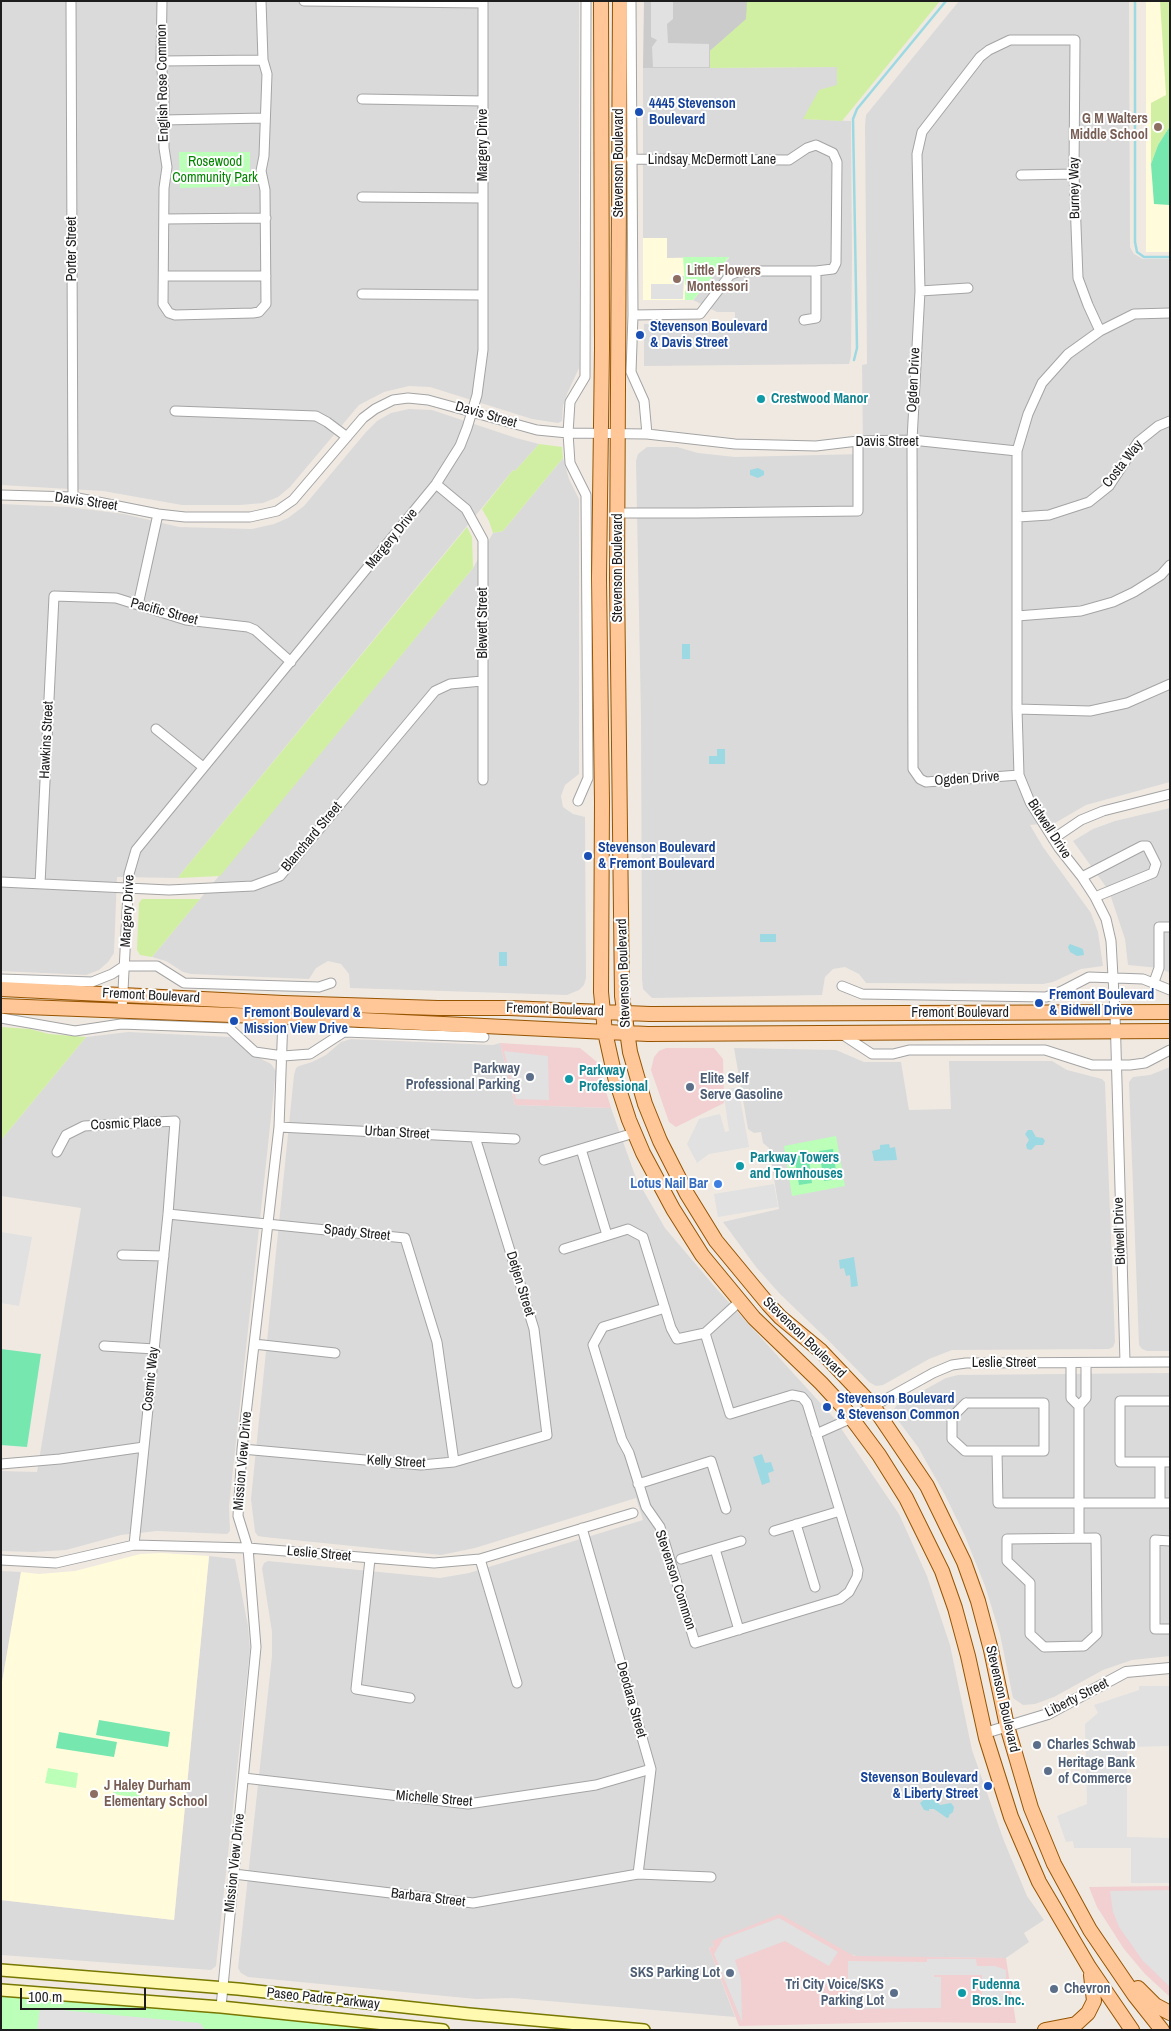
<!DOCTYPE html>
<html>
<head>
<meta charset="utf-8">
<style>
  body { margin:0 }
  #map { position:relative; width:1171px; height:2031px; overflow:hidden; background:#efe9e2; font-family:"Archivo Narrow",sans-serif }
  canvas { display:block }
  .frame { position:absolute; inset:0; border:2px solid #1d1d1d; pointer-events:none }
  .scale { position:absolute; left:20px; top:1988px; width:126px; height:22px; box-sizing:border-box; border:2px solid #1d1d1d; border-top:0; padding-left:6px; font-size:15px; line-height:18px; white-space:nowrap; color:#1d1d1d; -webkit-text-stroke:4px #fff; paint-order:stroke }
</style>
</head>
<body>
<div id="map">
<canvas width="1171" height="2031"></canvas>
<div class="frame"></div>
<div class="scale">100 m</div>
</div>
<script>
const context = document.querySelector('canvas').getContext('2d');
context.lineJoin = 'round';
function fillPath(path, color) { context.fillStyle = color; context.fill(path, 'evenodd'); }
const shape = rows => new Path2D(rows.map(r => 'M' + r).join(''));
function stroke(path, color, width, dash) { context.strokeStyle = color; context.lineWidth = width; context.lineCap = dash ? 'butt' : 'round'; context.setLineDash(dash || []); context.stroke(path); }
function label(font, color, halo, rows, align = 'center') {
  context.font = font + ' "Archivo Narrow",sans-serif'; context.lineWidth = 4; context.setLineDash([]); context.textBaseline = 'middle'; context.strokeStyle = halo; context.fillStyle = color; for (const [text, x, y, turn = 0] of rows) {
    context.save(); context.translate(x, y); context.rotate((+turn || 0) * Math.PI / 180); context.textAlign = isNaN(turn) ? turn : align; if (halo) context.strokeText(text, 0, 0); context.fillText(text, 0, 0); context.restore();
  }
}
fillPath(shape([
  [1,1,579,1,579,368,567,394,563,406,562,421,558,423,532,419,430,387,409,386,384,392,359,405,290,487,278,497,263,503,240,505,182,505,103,491,1,485],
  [959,1,1129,1,1130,247,1134,254,1143,259,1170,259,1170,782,1086,805,1055,823,1030,825,1043,847,1091,913,1098,932,1103,966,1081,969,1053,982,1043,984,866,983,859,974,845,967,833,969,825,977,822,995,652,998,643,989,642,979,641,717,636,461,638,454,647,447,677,447,698,453,735,457,863,454,862,365,867,364,865,126,866,115],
  [837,67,837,85,804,119,851,121,852,258,851,356,849,364,644,366,644,324,735,322,735,312,717,312,693,300,729,258,667,258,667,238,643,238,643,68],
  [409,409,432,410,516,438,539,444,515,471,513,470,179,876,179,878,117,877,114,953,108,962,99,970,86,975,1,971,1,504,69,507,124,514,179,527,252,529,274,524,288,518,304,506,366,432,377,421,391,413],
  [563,458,569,479,579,499,579,774,565,785,561,796,563,807,573,814,585,817,586,978,584,985,579,990,567,995,350,988,349,974,341,964,328,961,316,968,309,979,191,974,183,972,166,961,152,957,473,568,493,533,503,531],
  [1170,808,1170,973,1159,968,1128,965,1125,939,1109,891,1073,841,1093,829,1115,821],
  [128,1032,230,1037,236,1040,246,1051,271,1064,276,1071,229,1506,230,1531,227,1534,157,1531,121,1535,66,1550,34,1552,1,1551,1,1471,37,1472,81,1208,1,1196,1,1140,86,1037],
  [351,1039,493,1045,500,1043,515,1105,611,1108,636,1178,665,1228,715,1287,834,1418,899,1514,927,1576,950,1645,972,1750,1004,1841,1027,1896,1044,1920,1024,1933,1029,1942,1006,1958,859,1957,846,1953,714,1946,709,1948,735,2017,513,1998,476,1999,248,1977,241,1973,238,1968,272,1656,272,1632,262,1568,264,1563,268,1561,440,1578,469,1573,643,1520,636,1498,475,1548,441,1555,264,1537,258,1536,255,1532,251,1499,294,1075,296,1068,299,1066,312,1062,326,1055,341,1042],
  [734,1048,836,1050,864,1062,901,1062,909,1110,951,1109,949,1061,1052,1061,1067,1070,1102,1079,1105,1082,1115,1342,1113,1347,1109,1349,952,1350,929,1359,883,1385,876,1386,869,1382,828,1340,780,1294,756,1267,723,1222,779,1209,769,1148,763,1143,761,1132,754,1133,748,1129],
  [1170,1067,1170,1351,1147,1351,1142,1349,1139,1345,1129,1082,1133,1077,1150,1075],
  [1170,1373,1170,1656,1132,1660,1103,1670,1054,1697,1035,1704,1023,1705,1013,1698,1000,1634,985,1586,965,1536,945,1495,918,1447,894,1415,894,1409,897,1405,946,1378,958,1375],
  [209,1556,235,1559,248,1626,250,1649,216,1966,211,1970,1,1955,1,1900,174,1920],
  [1,1571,21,1572,1,1688]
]), '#dbdada');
fillPath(shape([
  [500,1043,580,1048,597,1062,611,1108,515,1105],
  [666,1048,714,1048,723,1059,724,1103,676,1127,669,1122,651,1070,654,1057,659,1051],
  [1170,1886,1170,1997,1145,1974,1124,1949,1097,1907,1089,1887],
  [780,1914,854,1956,1006,1958,1016,2023,905,2022,739,2026,709,1948,714,1946,712,1941]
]), '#f2cfd1');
fillPath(shape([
  [1146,1,1170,1,1170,252,1146,252],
  [643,238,667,238,667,258,729,257,693,300,643,300],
  [162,1553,209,1556,174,1920,1,1900,1,1688,21,1572,39,1574,75,1571,140,1554]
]), '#fffbdb');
fillPath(shape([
  [644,1,747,1,747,19,710,51,710,68,643,68]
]), '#cbcbcb');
fillPath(shape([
  [747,1,940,1,842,121,803,119,819,90,837,85,837,67,710,68,710,51,746,19],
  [1160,1,1170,1,1170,126,1158,145,1151,164,1151,103,1166,95],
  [539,444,562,447,563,458,503,531,493,533,489,521,482,509,513,470,515,471],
  [467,527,472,537,473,568,220,876,179,878,179,876],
  [142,899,200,899,152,957,140,955,137,950,139,903],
  [1,1027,30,1029,49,1034,86,1037,1,1140]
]), '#d0efa2');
fillPath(shape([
  [179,152,250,152,250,186,180,188],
  [683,257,729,257,693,300,685,300,685,290,689,289,689,285,685,285],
  [836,1136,845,1186,792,1196,784,1146],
  [48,1768,78,1773,76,1788,45,1783],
  [115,1779,142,1783,139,1798,113,1794],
  [1,1994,374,2027,397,2030,1,2030]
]), '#bbffb9');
fillPath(shape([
  [1170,126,1170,205,1154,204,1151,164,1158,145],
  [833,1149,837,1179,824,1181,819,1151],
  [808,1153,812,1183,799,1185,794,1155],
  [1,1349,41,1354,27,1447,1,1445],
  [99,1720,170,1732,168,1747,96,1735],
  [59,1732,117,1742,114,1757,56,1748]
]), '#77e7b0');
fillPath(shape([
  [651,1,673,1,673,19,667,24,668,43,709,44,709,67,653,67,652,47,657,40,651,37],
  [674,276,684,276,683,299,651,299,651,284,674,284],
  [504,1051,548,1056,549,1100,516,1099],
  [738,1087,749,1147,709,1154,697,1163,687,1144,699,1119,720,1114,725,1132,729,1131,723,1090],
  [774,1184,778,1207,718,1217,714,1194],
  [1,1232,32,1237,19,1306,1,1303],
  [1139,1686,1170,1686,1170,1746,1127,1747,1127,1837,1170,1838,1170,1883,1131,1883,1131,1848,1074,1848,1073,1841,1066,1842,1057,1816,1087,1804,1085,1724,1098,1713,1094,1705,1139,1690],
  [1170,1890,1170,1987,1143,1961,1119,1927,1113,1912,1110,1891],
  [779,1918,838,1952,829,1966,785,1941,735,1960,741,1979,742,2022,714,1954,723,1939],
  [927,1959,976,1959,977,1966,995,1966,1006,1970,1006,2007,982,2008,982,1975,934,1975,934,1977,941,1977,941,2008,848,2009,848,1961,927,1962],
  [40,2008,200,2023,205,2030,37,2030]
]), '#e1e1e1');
fillPath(shape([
  [758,468,764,471,764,475,758,478,750,475,750,470],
  [682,644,690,644,690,659,682,659],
  [717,749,725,749,725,764,709,764,709,756,717,756],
  [760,934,776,934,776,942,760,942],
  [1070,944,1083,949,1084,955,1077,956,1070,952,1068,947],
  [499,952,507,952,507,966,499,966],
  [1028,1130,1032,1130,1036,1137,1043,1138,1045,1141,1043,1145,1036,1145,1031,1150,1027,1149,1026,1145,1029,1140,1025,1134],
  [889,1144,890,1148,895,1147,897,1160,874,1161,872,1151,880,1149,880,1145],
  [854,1257,858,1286,851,1287,850,1275,846,1276,844,1268,840,1269,839,1260],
  [762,1454,765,1463,771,1462,774,1471,768,1473,770,1482,762,1485,753,1457],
  [925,1796,932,1797,940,1805,951,1803,954,1807,953,1812,949,1815,949,1817,947,1818,934,1809,929,1809,929,1811,924,1810,920,1803,926,1798]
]), '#9dd9e2');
stroke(shape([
  [1135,1,1135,242,1137,252,1144,257,1170,257],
  [854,360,857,348,853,119,857,109,946,1]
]), '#9dd9e2', 2.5);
const minor = shape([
  [71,1,73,497],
  [162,1,161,61,164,91,164,148,167,167,164,188,163,304,169,313,175,315,253,313,259,312,266,304,265,190,261,171,264,156,267,74,263,60,261,1],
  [304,1,483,3],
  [631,1,633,315,631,372,644,401,647,434],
  [161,61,263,60],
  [362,99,483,101],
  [163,120,265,118],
  [631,159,789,160,807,148,816,145,833,153,837,162,836,263,833,269,816,271,740,271,730,275,700,314,633,315],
  [1021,175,1074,174],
  [362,197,483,198],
  [164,219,266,218],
  [164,276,266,276],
  [920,291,968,288],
  [362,294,483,295],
  [804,320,816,318,816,271],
  [175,411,316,416,327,422,347,437],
  [436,484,466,509,483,540,483,780],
  [1,495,73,497,158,514,185,517,250,517,277,511,293,500,363,418,375,409,393,400,408,398,428,400,537,430,568,433,647,434,735,444,816,446,858,441,912,440,1017,451],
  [617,513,697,513,858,511,858,441],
  [1018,517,1049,515,1089,502,1109,486,1138,442,1158,426,1170,421],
  [138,605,158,514],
  [1017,616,1081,611,1113,602,1134,592,1161,575,1170,565],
  [1017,709,1090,711,1127,703,1170,684],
  [156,729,203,767],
  [1019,775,926,782,920,779,913,769,912,440,920,291,917,154,922,132,980,57,989,50,1010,40,1075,40,1074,174,1078,278,1088,305,1100,331],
  [578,801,588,778,586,495,570,463,568,433,570,402,585,377,586,1],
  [1053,839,1081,820,1103,811,1170,794],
  [1082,877,1142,846,1147,846,1156,864,1153,873,1095,897],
  [1,882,169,890,253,886,280,876,435,691,450,684,482,681],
  [40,884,54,596,116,598,186,620,248,627,255,630,291,662],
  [1,979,92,982,112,974,124,966,157,966,184,983,319,987,331,983],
  [1154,982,1159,968,1159,927,1170,927],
  [842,986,862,994,1046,997,1062,991,1089,977,1143,979,1170,990],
  [122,1010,129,874,136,850,436,484,460,446,467,428,477,395,483,350,483,1],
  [1,1018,75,1031,121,1024,229,1028,255,1052,283,1056,310,1054,344,1032,484,1037],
  [840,1033,872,1054,893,1054,909,1050,1045,1050,1092,1065,1130,1065,1145,1063,1170,1050],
  [279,1127,515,1139],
  [581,1149,607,1235],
  [57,1152,66,1135,84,1126,175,1121,168,1214,134,1545],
  [544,1160,634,1133],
  [168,1214,405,1238,437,1342,454,1462],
  [564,1249,628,1229,643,1237,671,1328,677,1339,705,1333,730,1414,792,1395,802,1397,807,1403,858,1570,857,1577,849,1592,840,1599,695,1643,660,1527,646,1507,629,1453,622,1440,593,1345,603,1327,665,1308],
  [122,1255,164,1256],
  [705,1333,739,1302],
  [254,1344,335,1353],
  [104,1346,155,1349],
  [1125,1362,1115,1013,1111,941,1106,919,1095,897,1082,877,1059,848,1030,802,1019,775,1017,709,1017,451,1028,414,1042,383,1068,354,1100,331,1134,314,1170,313],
  [1071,1363,1071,1398,1079,1406,1079,1538],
  [1170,1401,1120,1401,1120,1462,1170,1462],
  [966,1403,1044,1403,1044,1451,965,1451,952,1439,952,1417,966,1403],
  [1079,1406,1086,1398,1086,1363],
  [816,1434,852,1418,933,1373,952,1365,966,1363,1170,1362],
  [242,1449,421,1465,454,1462,547,1435,534,1329,475,1137],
  [997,1451,998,1503,1170,1503],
  [1,1464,60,1459,144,1447],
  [638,1484,711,1461,726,1509],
  [1160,1503,1160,1462],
  [796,1524,815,1587],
  [582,1528,651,1769,638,1874],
  [774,1531,840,1511],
  [1096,1538,1097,1634,1084,1646,1044,1647,1030,1634,1030,1583,1007,1561,1007,1539,1096,1538],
  [1170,1541,1155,1540,1155,1629,1170,1629],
  [715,1549,739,1630],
  [370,1559,356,1689,410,1698],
  [480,1559,517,1683],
  [681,1559,741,1541],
  [1,1560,56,1563,134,1545,248,1548,434,1563,480,1559,633,1513],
  [244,1778,468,1804,596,1785,651,1769],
  [234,1874,473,1903,638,1874,711,1877],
  [221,2007,256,1647,248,1548,238,1516,242,1449,279,1127,283,1017]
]);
const tertiary = shape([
  [985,1733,1048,1714,1126,1672,1170,1668]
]);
const secondary = shape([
  [1,1970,238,1989,469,2014,644,2030],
  [1,1990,221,2007,443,2030]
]);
const primary = shape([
  [601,1,602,348,599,578,602,802,601,992,605,1032,615,1077,629,1120,643,1153,673,1209,702,1255,754,1318,821,1383,844,1408,879,1455,906,1498,942,1571,955,1608,968,1656,986,1738,1011,1817,1039,1882,1089,1967,1132,2030],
  [620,1,617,578,622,996,630,1052,645,1104,660,1141,687,1194,716,1241,768,1304,780,1317,821,1351,873,1406,927,1486,964,1562,978,1601,991,1650,1007,1726,1031,1808,1054,1864,1090,1930,1135,1996,1162,2030],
  [1,989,283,1003,438,1008,509,1008,650,1014,1170,1012],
  [1,1006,283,1017,300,1017,648,1034,1170,1031],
  [1138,1988,1155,2005,1170,2013],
  [1045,2030,1076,2024,1088,2013,1094,2001,1091,1975]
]);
stroke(minor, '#a4a4a4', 11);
stroke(tertiary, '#a4a4a4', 12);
stroke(secondary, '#787800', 14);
stroke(primary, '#965400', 16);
stroke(minor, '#fff', 9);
stroke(tertiary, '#fff', 10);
stroke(secondary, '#fffab0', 11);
stroke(primary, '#ffc797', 14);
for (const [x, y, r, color] of [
  [639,112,5,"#1a4fb4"],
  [1158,127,5,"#8d6e63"],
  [677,279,5,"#8d6e63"],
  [640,335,5,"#1a4fb4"],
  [761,399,5,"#0f9aa8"],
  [588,856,5,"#1a4fb4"],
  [1039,1003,5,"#1a4fb4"],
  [234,1021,5,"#1a4fb4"],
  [530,1077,5,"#5c6f8a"],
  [569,1079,5,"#0f9aa8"],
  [690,1087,5,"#5c6f8a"],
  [740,1166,5,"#0f9aa8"],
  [718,1184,5,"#3f7fe0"],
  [827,1407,5,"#1a4fb4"],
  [1037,1745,5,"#5c6f8a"],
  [1048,1771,5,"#5c6f8a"],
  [988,1786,5,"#1a4fb4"],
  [94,1794,5,"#8d6e63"],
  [730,1973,5,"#5c6f8a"],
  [1054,1989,5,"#5c6f8a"],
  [894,1993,5,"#5c6f8a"],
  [962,1993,5,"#0f9aa8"]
]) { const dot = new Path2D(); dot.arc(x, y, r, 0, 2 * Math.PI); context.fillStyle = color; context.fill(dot); stroke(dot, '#fff', 2); }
label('14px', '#1d1d1d', '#fff', [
  ["English Rose Common",163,83,-91],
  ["Margery Drive",483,145,-90],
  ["Lindsay McDermott Lane",712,160],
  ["Stevenson Boulevard",619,163,-90],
  ["Burney Way",1075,188,-91],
  ["Porter Street",72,249,-90],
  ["Ogden Drive",914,380,-87],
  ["Davis Street",486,415,16],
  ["Davis Street",887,442],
  ["Costa Way",1123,464,-52],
  ["Davis Street",86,502,8],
  ["Margery Drive",392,539,-51],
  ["Stevenson Boulevard",618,568,-90],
  ["Pacific Street",164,612,15],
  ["Blewett Street",483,623,-90],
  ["Hawkins Street",47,740,-87],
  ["Ogden Drive",967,779,-4],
  ["Bidwell Drive",1049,829,57],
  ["Blanchard Street",312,837,-50],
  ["Margery Drive",128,911,-87],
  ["Stevenson Boulevard",624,973,-92],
  ["Fremont Boulevard",151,996,3],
  ["Fremont Boulevard",555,1010,2],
  ["Fremont Boulevard",960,1013],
  ["Cosmic Place",126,1124,-3],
  ["Urban Street",397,1133,3],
  ["Bidwell Drive",1120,1231,-92],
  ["Spady Street",357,1233,6],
  ["Detjen Street",520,1284,73],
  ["Stevenson Boulevard",804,1338,44],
  ["Leslie Street",1004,1363],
  ["Cosmic Way",151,1379,-84],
  ["Mission View Drive",243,1461,-85],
  ["Kelly Street",396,1462,3],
  ["Leslie Street",319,1554,5],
  ["Stevenson Common",675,1580,72],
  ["Liberty Street",1077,1698,-27],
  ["Stevenson Boulevard",1002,1699,77],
  ["Deodara Street",631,1700,74],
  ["Michelle Street",434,1799,5],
  ["Mission View Drive",235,1863,-84],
  ["Barbara Street",428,1898,7],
  ["Paseo Padre Parkway",323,1999,6]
]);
label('bold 14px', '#164399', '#fff', [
  ["4445 Stevenson",649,104],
  ["Boulevard",649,120],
  ["Stevenson Boulevard",650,327],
  ["& Davis Street",650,343],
  ["Stevenson Boulevard",598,848],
  ["& Fremont Boulevard",598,864],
  ["Fremont Boulevard",1049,995],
  ["& Bidwell Drive",1049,1011],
  ["Fremont Boulevard &",244,1013],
  ["Mission View Drive",244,1029],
  ["Stevenson Boulevard",837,1399],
  ["& Stevenson Common",837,1415],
  ["Stevenson Boulevard",978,1778,"right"],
  ["& Liberty Street",978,1794,"right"]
], 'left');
label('bold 14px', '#785e54', '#fff', [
  ["G M Walters",1148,119,"right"],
  ["Middle School",1148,135,"right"],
  ["Little Flowers",687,271],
  ["Montessori",687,287],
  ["J Haley Durham",104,1786],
  ["Elementary School",104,1802]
], 'left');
label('14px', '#048501', '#fff', [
  ["Rosewood",215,162],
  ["Community Park",215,178]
]);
label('bold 14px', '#0d838f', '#fff', [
  ["Crestwood Manor",771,399],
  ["Parkway",579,1071],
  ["Professional",579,1087],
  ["Parkway Towers",750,1158],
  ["and Townhouses",750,1174],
  ["Fudenna",972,1985],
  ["Bros. Inc.",972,2001]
], 'left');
label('bold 14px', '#4e5e75', '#fff', [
  ["Parkway",520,1069,"right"],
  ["Professional Parking",520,1085,"right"],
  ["Elite Self",700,1079],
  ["Serve Gasoline",700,1095],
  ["Charles Schwab",1047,1745],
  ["Heritage Bank",1058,1763],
  ["of Commerce",1058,1779],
  ["SKS Parking Lot",720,1973,"right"],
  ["Tri City Voice/SKS",884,1985,"right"],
  ["Parking Lot",884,2001,"right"],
  ["Chevron",1064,1989]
], 'left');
label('bold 14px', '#366cbe', '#fff', [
  ["Lotus Nail Bar",708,1184]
], 'right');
</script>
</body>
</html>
